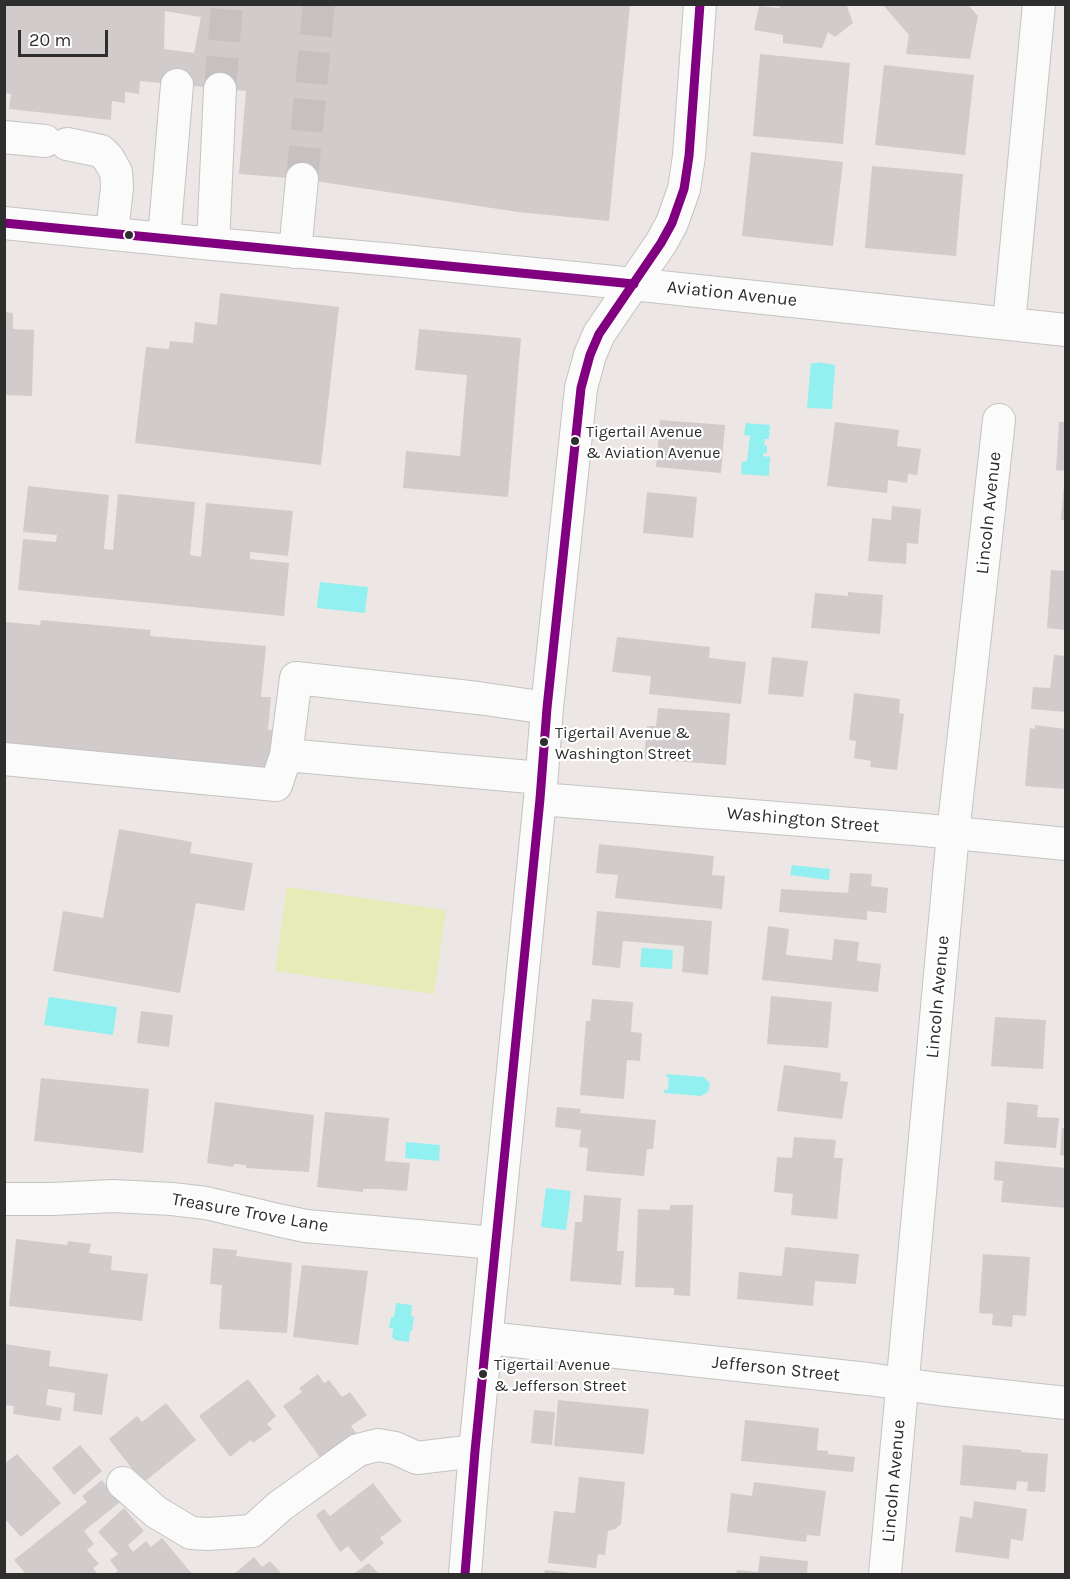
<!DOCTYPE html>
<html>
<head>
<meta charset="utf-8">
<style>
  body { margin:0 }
  #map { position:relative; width:1070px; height:1579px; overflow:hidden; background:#ece6e4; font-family:Karla,sans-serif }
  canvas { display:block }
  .frame { position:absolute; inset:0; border:6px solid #2e2e2e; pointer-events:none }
  .scale { position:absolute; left:18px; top:30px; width:90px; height:27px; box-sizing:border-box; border:3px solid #2e2e2e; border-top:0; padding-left:8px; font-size:18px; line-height:21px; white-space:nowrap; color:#2e2e2e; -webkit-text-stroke:4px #fff; paint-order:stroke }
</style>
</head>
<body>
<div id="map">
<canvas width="1070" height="1579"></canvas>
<div class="frame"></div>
<div class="scale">20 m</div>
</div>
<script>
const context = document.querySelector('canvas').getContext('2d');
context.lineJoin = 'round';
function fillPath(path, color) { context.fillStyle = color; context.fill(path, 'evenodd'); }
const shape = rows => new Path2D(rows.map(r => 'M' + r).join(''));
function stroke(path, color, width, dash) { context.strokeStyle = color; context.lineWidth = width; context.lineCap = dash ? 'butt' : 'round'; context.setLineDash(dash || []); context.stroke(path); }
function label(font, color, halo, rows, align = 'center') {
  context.font = font + ' Karla,sans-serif'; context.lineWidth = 4.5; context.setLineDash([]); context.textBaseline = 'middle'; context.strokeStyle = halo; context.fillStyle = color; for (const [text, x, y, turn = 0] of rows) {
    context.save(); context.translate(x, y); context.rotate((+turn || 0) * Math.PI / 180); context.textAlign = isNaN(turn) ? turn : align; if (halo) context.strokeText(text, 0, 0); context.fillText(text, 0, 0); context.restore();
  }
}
fillPath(shape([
  [287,887,446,910,434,994,275,971]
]), '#e5ecb8');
fillPath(shape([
  [818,362,835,365,832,409,807,408,811,363,818,363],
  [746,423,770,425,769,439,765,439,764,445,767,446,767,453,764,453,763,456,770,457,769,476,741,474,742,462,747,461,750,436,744,435],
  [320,582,368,587,365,613,317,608],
  [792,865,830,869,829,880,790,875],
  [642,948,673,950,672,969,640,967],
  [49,997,117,1007,113,1035,44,1025],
  [666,1074,704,1077,710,1084,709,1089,708,1092,701,1096,664,1093,664,1090,668,1090,669,1077,666,1077],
  [406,1142,440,1145,439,1161,405,1158],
  [546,1188,571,1191,566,1230,541,1227],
  [396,1303,412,1305,411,1316,414,1317,412,1331,410,1331,409,1342,395,1340,392,1337,393,1328,389,1328,391,1317,394,1317]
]), '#93f0f1');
fillPath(shape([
  [778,4,848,4,847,6,853,23,835,37,828,32,822,48,783,43,783,35,754,30,759,6,780,8],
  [4,5,630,5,609,221,518,212,302,179,239,174,246,91,140,81,139,94,125,92,125,103,112,101,111,120,9,109,11,94,4,93],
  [165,11,201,17,194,53,164,49],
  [883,5,968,5,978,16,970,59,906,54,909,35],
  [760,54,850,63,843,144,753,136],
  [884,65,974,75,965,155,875,145],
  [751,152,843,162,833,246,742,236],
  [872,166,963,174,956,256,865,248],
  [220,293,339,307,321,465,135,443,146,347,169,349,170,341,193,343,195,322,217,325],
  [4,312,13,313,13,329,34,330,32,396,4,395],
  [419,329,521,338,508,497,403,488,406,451,460,456,467,375,415,370],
  [660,420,725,425,721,473,656,467],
  [835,422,899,430,897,446,921,449,917,475,908,474,907,483,888,480,887,493,827,486],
  [1059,422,1066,422,1066,471,1056,470],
  [1064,484,1066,484,1066,520,1061,520],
  [28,486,109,495,104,549,113,550,118,494,195,502,190,555,201,557,206,503,293,511,288,556,250,552,250,559,289,563,284,616,18,590,23,539,56,542,57,535,23,532],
  [647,492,697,497,693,538,643,533],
  [892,506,921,509,918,544,907,543,906,564,868,561,872,518,891,520],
  [1051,570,1066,571,1066,630,1047,628],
  [848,592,883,595,880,634,811,628,815,593,848,596],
  [41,620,151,630,150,636,266,646,261,697,271,697,268,730,276,730,272,774,4,751,4,622,40,625],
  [617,637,710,647,709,658,746,662,741,704,649,694,651,676,612,672],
  [1054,655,1066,656,1066,712,1031,709,1033,687,1050,688],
  [772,657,808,661,803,697,768,694],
  [854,693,900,699,899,713,904,714,897,770,870,767,871,761,854,758,856,741,849,740],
  [658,708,730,713,726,765,644,759,647,726,656,726],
  [1035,725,1066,729,1066,789,1025,786,1030,728,1035,729],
  [119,829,192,842,190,853,253,863,244,911,196,903,180,993,53,971,63,911,103,918],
  [599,844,714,856,712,875,725,876,722,909,615,898,618,875,596,873],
  [850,873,872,874,871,886,888,888,886,913,867,911,867,920,779,912,781,889,848,893],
  [597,911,712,921,708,975,682,972,684,946,623,941,620,968,592,965],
  [768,926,789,929,786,955,832,960,834,939,859,942,857,961,881,964,878,992,762,980],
  [771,996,832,1002,828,1048,767,1044],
  [592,999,633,1002,631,1032,642,1033,640,1061,627,1060,624,1099,580,1095,586,1021,590,1021],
  [141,1011,173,1015,169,1047,137,1043],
  [995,1017,1046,1020,1043,1069,991,1066],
  [784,1065,841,1073,840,1081,848,1082,842,1119,777,1111],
  [41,1078,149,1089,143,1153,34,1141],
  [215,1102,314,1115,309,1172,246,1168,246,1165,234,1164,233,1167,207,1163],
  [1007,1102,1038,1105,1037,1117,1059,1118,1056,1148,1004,1144],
  [557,1107,581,1109,580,1113,656,1120,653,1149,647,1149,644,1176,586,1171,588,1148,579,1147,581,1130,555,1127],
  [325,1112,389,1118,385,1161,410,1163,407,1191,381,1189,363,1189,363,1192,317,1187],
  [1062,1128,1066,1128,1066,1156,1060,1155],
  [794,1137,836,1140,834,1158,843,1158,837,1219,791,1215,793,1194,774,1192,777,1157,792,1158],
  [995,1161,1066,1168,1066,1208,1001,1202,1003,1181,994,1180],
  [584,1195,621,1198,617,1251,624,1251,621,1285,570,1281,575,1222,582,1222],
  [670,1205,693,1205,690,1296,674,1295,674,1288,635,1287,638,1209,670,1210],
  [16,1239,67,1245,68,1241,91,1244,89,1253,112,1256,111,1270,148,1274,142,1321,9,1306],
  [785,1247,859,1254,856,1284,815,1281,813,1306,737,1299,739,1272,782,1276],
  [213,1248,237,1250,236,1256,292,1263,287,1333,219,1329,222,1285,210,1284],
  [983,1254,1030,1257,1026,1316,1013,1315,1012,1327,992,1325,993,1314,979,1313],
  [302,1265,368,1271,358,1345,293,1337],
  [4,1344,51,1351,49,1366,108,1374,102,1415,73,1411,75,1393,48,1389,46,1405,62,1408,60,1421,13,1414,14,1406,4,1405],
  [318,1374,324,1383,329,1380,342,1397,350,1392,367,1415,351,1426,357,1434,322,1460,283,1406,302,1392,299,1388],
  [248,1379,276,1416,267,1424,272,1429,253,1443,251,1440,230,1457,199,1416],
  [558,1400,649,1409,644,1454,554,1446],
  [166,1403,196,1440,143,1483,109,1439,137,1416,142,1422],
  [534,1410,555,1412,552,1445,531,1443],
  [745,1420,819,1428,817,1450,828,1451,828,1454,855,1457,853,1472,741,1461],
  [80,1445,102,1471,74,1495,52,1468],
  [963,1445,1022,1450,1021,1452,1048,1454,1045,1492,1027,1491,1028,1482,1017,1481,1016,1490,960,1485],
  [17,1454,61,1503,21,1537,4,1518,4,1464],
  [579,1477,625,1482,621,1524,615,1529,608,1531,605,1555,598,1554,596,1568,548,1563,554,1511,575,1513],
  [102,1480,120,1502,84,1531,94,1544,87,1550,99,1564,93,1568,98,1574,26,1574,14,1560,87,1502,82,1496],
  [754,1482,826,1491,820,1536,807,1535,806,1542,727,1532,731,1493,752,1496],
  [373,1483,402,1521,380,1538,384,1543,361,1562,348,1546,340,1552,316,1515,324,1509,330,1516],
  [974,1501,1027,1509,1023,1541,1011,1539,1009,1559,955,1552,960,1516,972,1518],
  [124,1508,144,1531,128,1545,133,1552,146,1541,151,1547,162,1538,192,1574,113,1574,118,1571,110,1560,118,1554,98,1532],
  [760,1556,808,1561,807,1574,736,1574,737,1570,758,1572],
  [254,1557,262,1567,270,1561,282,1574,234,1574],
  [369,1563,379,1574,353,1574],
  [545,1570,572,1573,572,1574,544,1574]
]), '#d1cccb');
stroke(shape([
  [220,89,227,4],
  [302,179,319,4]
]), '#c6c1c0', 32, [32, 16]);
const minor = shape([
  [4,137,45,141],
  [67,144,101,151,108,158,116,172,117,187,112,234],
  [4,223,213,244,394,260,585,279,1066,330],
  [164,239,177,85],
  [213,244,220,89],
  [295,252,302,179],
  [1009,324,1039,4],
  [4,759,276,785,286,755],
  [541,778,286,755,296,678,478,698,547,708],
  [540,799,914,829,1066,844],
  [4,1199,52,1199,113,1196,172,1199,206,1203,282,1221,306,1226,495,1243],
  [487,1338,868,1379,938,1389,1066,1403],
  [123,1483,156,1512,191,1533,208,1534,252,1531,280,1506,358,1450,378,1445,395,1448,417,1458,475,1451],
  [465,1574,475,1451,540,799,547,708,581,388,590,355,599,334,661,243,672,223,684,189,689,156,700,4],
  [885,1574,953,833,999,420]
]);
stroke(minor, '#c4c3c3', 34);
stroke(minor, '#fcfbfb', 32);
stroke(shape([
  [4,223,634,284],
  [465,1574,475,1451,540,799,547,708,581,388,590,355,599,334,661,243,672,223,684,189,689,156,700,4]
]), '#800080', 9);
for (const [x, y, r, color] of [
  [129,235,5,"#2e2e2e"],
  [575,441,5,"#2e2e2e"],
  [544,742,5,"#2e2e2e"],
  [483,1374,5,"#2e2e2e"]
]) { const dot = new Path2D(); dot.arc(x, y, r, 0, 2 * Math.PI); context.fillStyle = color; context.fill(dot); stroke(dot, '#fff', 2); }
label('16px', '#2e2e2e', '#fff', [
  ["Tigertail Avenue",586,432],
  ["& Aviation Avenue",586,453],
  ["Tigertail Avenue &",555,733],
  ["Washington Street",555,754],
  ["Tigertail Avenue",494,1365],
  ["& Jefferson Street",494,1386]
], 'left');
label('18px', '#2e2e2e', '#fff', [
  ["Aviation Avenue",732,294,6],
  ["Lincoln Avenue",989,513,-84],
  ["Washington Street",803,820,5],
  ["Lincoln Avenue",938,997,-85],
  ["Treasure Trove Lane",250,1213,10],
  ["Jefferson Street",776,1369,6],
  ["Lincoln Avenue",894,1481,-85]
]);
</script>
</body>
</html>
